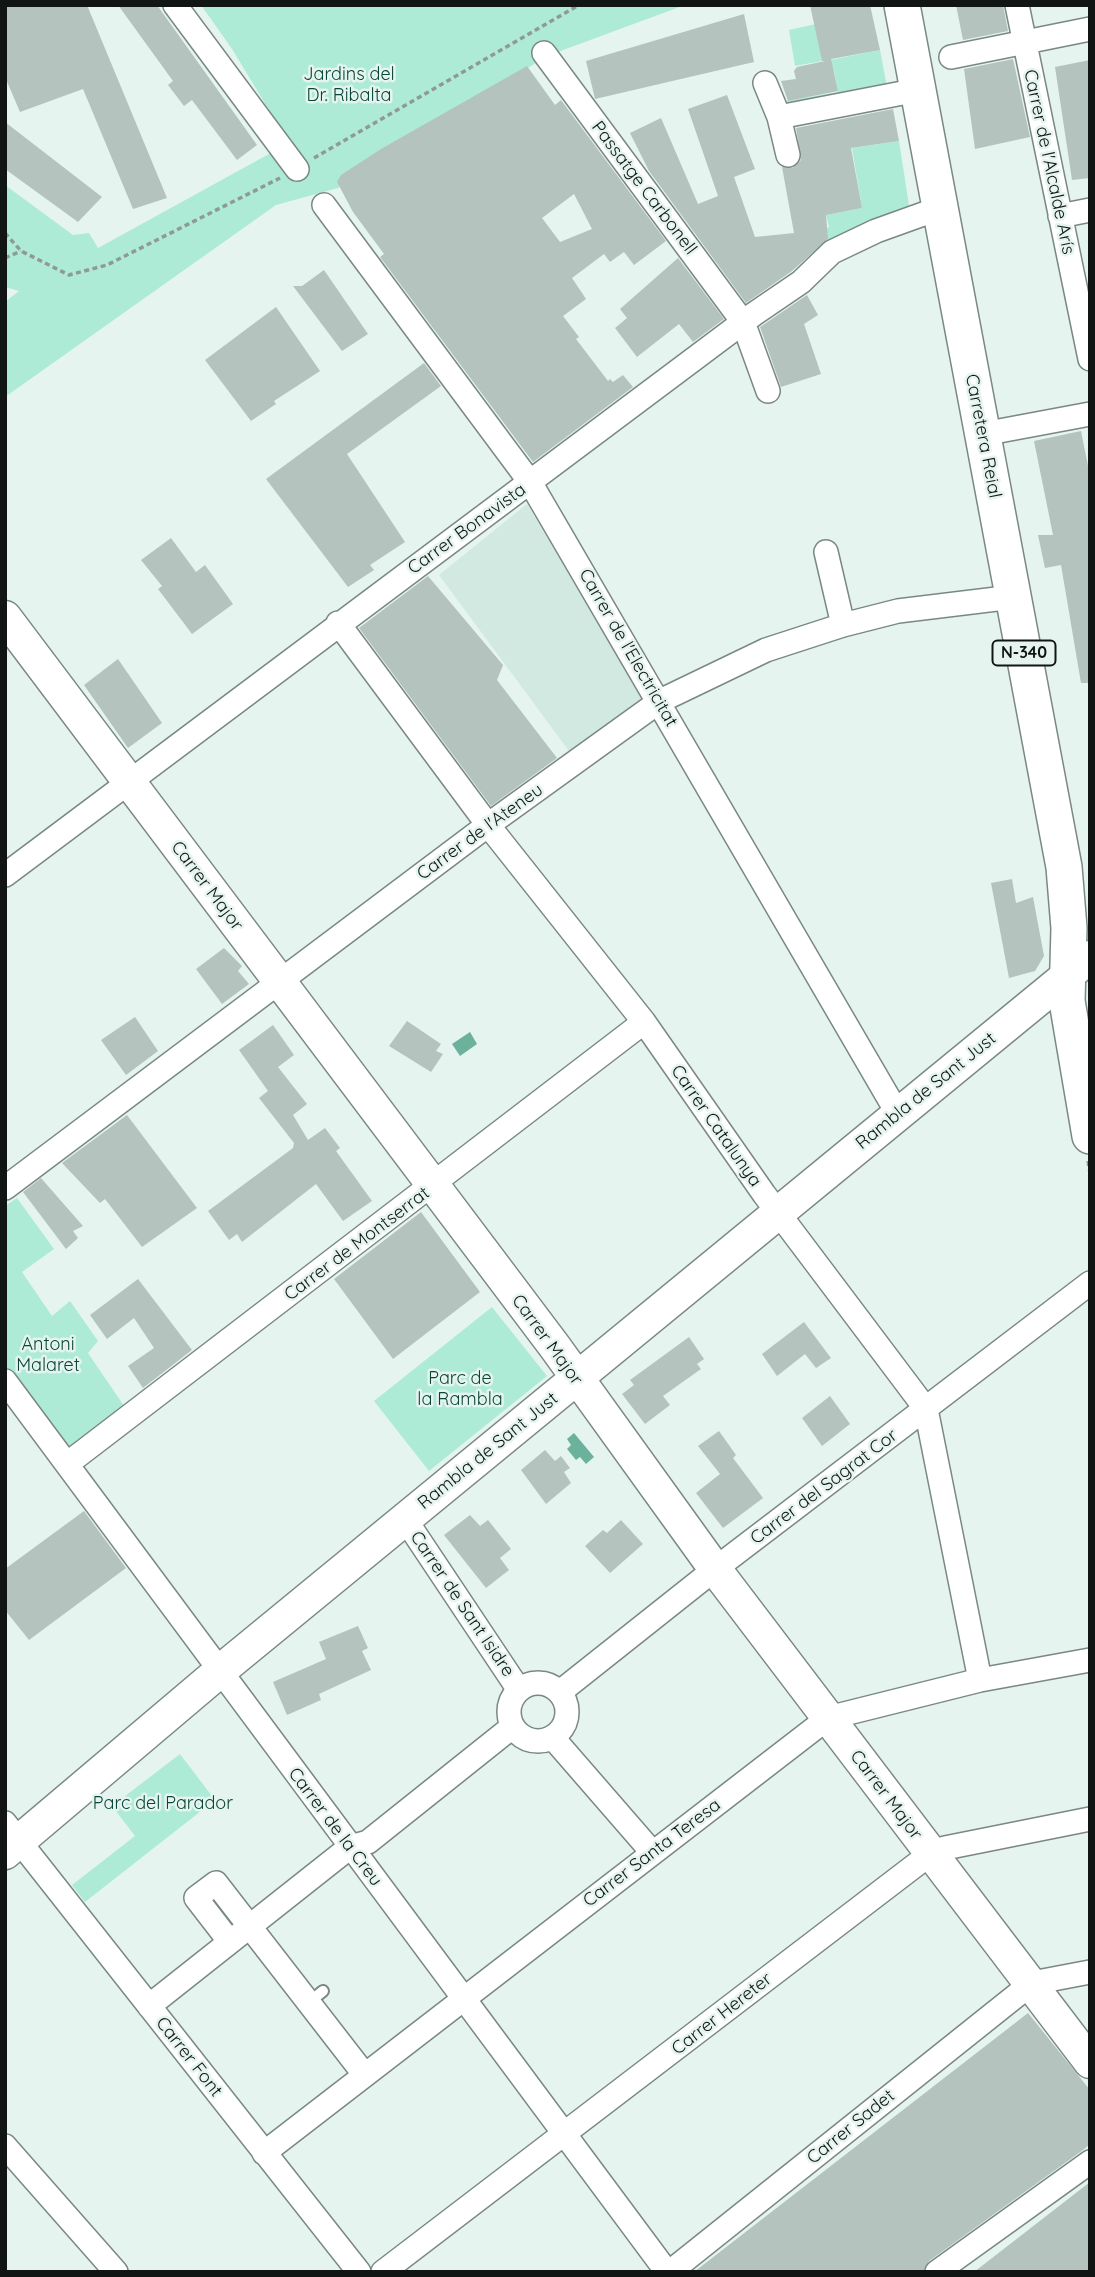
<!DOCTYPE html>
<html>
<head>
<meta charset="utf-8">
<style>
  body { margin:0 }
  #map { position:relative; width:1095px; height:2277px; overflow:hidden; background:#e5f4ef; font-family:Quicksand,sans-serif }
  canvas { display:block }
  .frame { position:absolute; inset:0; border:7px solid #111614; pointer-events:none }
</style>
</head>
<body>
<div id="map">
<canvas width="1095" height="2277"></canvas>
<div class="frame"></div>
</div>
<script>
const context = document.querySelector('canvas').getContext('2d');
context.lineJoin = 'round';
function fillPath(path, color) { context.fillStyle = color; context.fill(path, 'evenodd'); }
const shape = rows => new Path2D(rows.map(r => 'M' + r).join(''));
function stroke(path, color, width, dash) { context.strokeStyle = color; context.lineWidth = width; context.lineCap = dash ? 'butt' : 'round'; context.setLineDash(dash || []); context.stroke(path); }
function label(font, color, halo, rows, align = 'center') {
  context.font = font + ' Quicksand,sans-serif'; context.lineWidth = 5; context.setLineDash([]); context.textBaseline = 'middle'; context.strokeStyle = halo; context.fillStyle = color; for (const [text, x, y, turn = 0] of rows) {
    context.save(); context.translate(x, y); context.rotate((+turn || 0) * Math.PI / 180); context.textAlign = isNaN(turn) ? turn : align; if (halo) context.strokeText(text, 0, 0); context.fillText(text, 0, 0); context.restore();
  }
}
fillPath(shape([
  [527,504,644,702,569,751,439,575]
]), '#d1e9e0');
fillPath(shape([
  [201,5,685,5,547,56,338,188,276,205,5,397,5,302,19,291,5,287,5,185,73,235,89,233,98,248,289,143,232,49],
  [816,24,822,61,795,66,789,30],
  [880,50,887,87,786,106,786,101,838,92,834,71,825,61],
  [899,141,910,212,829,243,825,229,829,227,826,215,862,208,852,148],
  [17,1198,54,1249,22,1272,52,1316,70,1301,98,1341,88,1353,124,1406,70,1452,5,1365,5,1206],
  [492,1307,547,1376,429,1471,374,1401],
  [180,1754,215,1800,85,1902,72,1885,135,1836,112,1806]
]), '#aeebd6');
fillPath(shape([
  [470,1032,477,1044,460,1056,452,1044],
  [574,1433,594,1457,586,1464,580,1457,576,1460,567,1449,571,1445,567,1439]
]), '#6cb19b');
fillPath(shape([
  [5,5,87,5,167,198,133,209,83,89,20,112,5,77],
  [118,5,157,5,257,145,237,160,192,100,184,106,168,85,173,81],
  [810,5,870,5,880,50,831,59,838,91,788,101,781,81,796,79,794,71,797,67,825,61,822,61],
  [956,5,1003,5,1008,31,963,40],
  [744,14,754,62,595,99,586,61],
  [1013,59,1030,137,975,149,964,69],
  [1090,60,1090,178,1072,180,1055,67],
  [527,66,555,105,561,100,666,241,634,265,624,252,610,262,604,254,572,278,586,299,563,316,579,337,576,339,608,381,610,379,613,382,623,375,633,387,533,462,380,257,384,254,353,212,337,182,341,175,381,149],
  [574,194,592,229,560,242,542,218],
  [727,95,755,169,734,177,755,237,794,233,782,167,792,168,801,160,796,128,893,109,899,141,851,148,862,208,826,215,828,239,792,271,746,303,649,171,630,133,661,118,698,204,718,196,688,109],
  [5,122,102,197,78,222,5,169],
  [678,258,724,319,693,342,679,324,637,357,615,328,627,318,620,309],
  [324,270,368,334,342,351,293,286,302,286],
  [807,295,818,315,804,324,821,374,781,387,760,327],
  [276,307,320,371,274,401,276,404,251,421,205,360],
  [424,363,441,386,347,454,405,542,370,565,374,570,348,587,266,479],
  [1081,431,1090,476,1090,683,1081,683,1061,565,1045,568,1038,535,1053,535,1034,441],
  [171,538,196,572,205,565,233,604,192,634,158,589,162,586,141,560],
  [428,576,503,665,497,680,557,758,491,806,359,628],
  [118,659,162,723,128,748,84,685],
  [1012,879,1016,903,1033,897,1044,956,1035,971,1009,978,991,883],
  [224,948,242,966,238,971,249,984,222,1004,196,969],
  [135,1017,158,1051,126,1075,101,1040],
  [407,1021,441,1044,436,1051,443,1054,431,1072,389,1046],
  [273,1025,294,1055,278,1067,307,1104,293,1115,308,1140,325,1128,340,1148,336,1151,372,1201,343,1221,316,1184,242,1242,237,1234,229,1240,208,1211,293,1148,294,1143,259,1098,268,1091,239,1050],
  [127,1115,197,1208,142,1247,105,1199,100,1203,62,1163],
  [41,1178,83,1226,73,1231,78,1238,66,1249,23,1192],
  [421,1212,480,1292,393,1359,334,1279],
  [138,1279,192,1350,143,1388,128,1366,154,1348,134,1318,107,1339,90,1315],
  [804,1322,831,1358,816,1368,805,1354,777,1376,762,1354],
  [689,1337,704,1359,697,1364,701,1369,663,1396,670,1405,645,1424,622,1394,634,1385,630,1380],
  [830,1396,850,1424,822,1446,802,1418],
  [719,1431,736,1455,733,1458,763,1498,723,1528,696,1493,720,1474,698,1446],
  [545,1450,555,1461,561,1456,570,1468,564,1472,571,1483,546,1504,521,1470],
  [84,1511,126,1568,29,1640,5,1610,5,1569],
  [470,1515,480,1526,488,1520,511,1549,500,1558,509,1570,486,1588,444,1535],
  [621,1520,643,1544,610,1573,585,1546,603,1530,607,1533],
  [358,1626,368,1648,362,1651,371,1670,319,1694,321,1700,287,1715,273,1682,326,1659,319,1642],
  [1028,2013,1090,2090,1090,2144,1083,2150,929,2261,923,2272,694,2272],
  [1090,2182,1090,2272,974,2272,1014,2241]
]), '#b4c3bd');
const lane = shape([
  [308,2003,323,1991]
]);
const street = shape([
  [175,5,297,169],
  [1017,5,1090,359],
  [544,53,743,322,768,391],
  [951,57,1090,29],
  [765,83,779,117,788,155],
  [779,117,918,90],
  [324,205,530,482,898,1114],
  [1060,216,1090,210],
  [983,434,1090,414],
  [826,552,843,625],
  [338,623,488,825,644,1022,764,1194,926,1409,980,1680],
  [5,875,754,314,801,282,832,252,876,231,940,208],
  [5,1188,488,825,660,701,766,650,843,625,898,611,1013,597],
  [5,1381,667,2272],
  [67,1464,644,1022],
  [405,1519,519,1690],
  '509 1712a29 29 0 1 1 58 0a29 29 0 1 1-58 0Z',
  [560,1692,715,1569,1090,1283],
  [553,1738,652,1852],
  [5,1823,359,2272],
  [230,1942,196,1898,216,1883,364,2074],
  [149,2006,350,1847,368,1842,512,1727],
  [5,2146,116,2272],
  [264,2153,828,1718,980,1680,1090,1660],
  [383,2272,930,1854,945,1848,1090,1819],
  [670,2272,1032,1983,1090,1972],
  [937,2272,1090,2162]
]);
const secondary = shape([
  [5,617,555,1347,715,1569,1090,2062],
  [5,1853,220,1671,1090,957]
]);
const primary = shape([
  [902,5,1064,867,1069,928,1067,1001,1090,1136]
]);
stroke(lane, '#7a8883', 14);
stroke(street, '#7a8883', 26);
stroke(secondary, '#7a8883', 35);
stroke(primary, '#7a8883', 38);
stroke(shape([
  [314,158,579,5],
  [5,233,21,251,69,275,107,265,280,178],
  [5,258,21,251],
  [1088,1161,1090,1173]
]), '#8f9a96', 3.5, [5, 3.5]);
stroke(lane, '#fff', 10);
stroke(street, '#fff', 23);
stroke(secondary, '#fff', 32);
stroke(primary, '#fff', 35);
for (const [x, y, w] of [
  [1024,653,63]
]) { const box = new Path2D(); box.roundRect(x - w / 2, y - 12.5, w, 25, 5); context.fillStyle = '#e5f4ef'; context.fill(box); stroke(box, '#111614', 2); }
label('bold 16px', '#111614', null, [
  ["N-340",1024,653]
]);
label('18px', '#094637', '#e5f4ef', [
  ["Jardins del",349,75],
  ["Dr. Ribalta",349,96],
  ["Antoni",48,1345],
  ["Malaret",48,1366],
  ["Parc de",460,1379],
  ["la Rambla",460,1400],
  ["Parc del Parador",163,1804]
]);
label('18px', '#111614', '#e5f4ef', [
  ["Carrer de l'Alcalde Arís",1049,162,78],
  ["Passatge Carbonell",644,188,53],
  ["Carretera Reial",983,436,79],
  ["Carrer Bonavista",467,529,-36],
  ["Carrer de l'Electricitat",628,648,60],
  ["Carrer de l'Ateneu",480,832,-36],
  ["Carrer Major",207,886,53],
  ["Rambla de Sant Just",926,1091,-39],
  ["Carrer Catalunya",716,1126,55],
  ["Carrer de Montserrat",357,1244,-37],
  ["Carrer Major",547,1340,54],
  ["Rambla de Sant Just",488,1451,-39],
  ["Carrer del Sagrat Cor",824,1487,-37],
  ["Carrer de Sant Isidre",462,1604,56],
  ["Carrer Major",886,1795,53],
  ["Carrer de la Creu",335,1827,53],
  ["Carrer Santa Teresa",652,1853,-37],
  ["Carrer Hereter",722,2014,-38],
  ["Carrer Font",189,2057,52],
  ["Carrer Sadet",851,2127,-39]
]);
</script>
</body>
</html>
